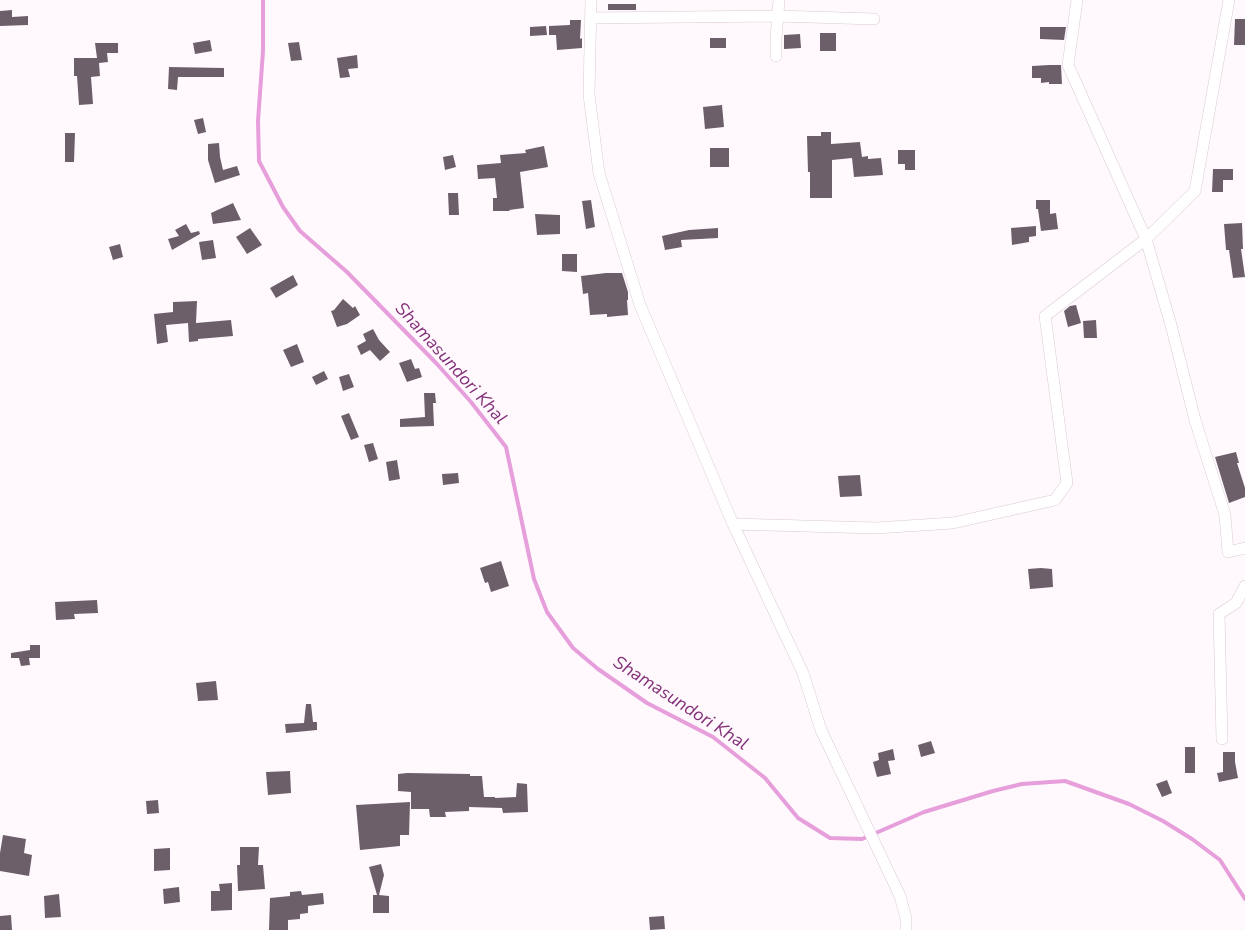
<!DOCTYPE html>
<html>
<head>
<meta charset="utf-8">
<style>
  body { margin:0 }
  canvas { display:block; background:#fff9fe }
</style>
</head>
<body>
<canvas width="1245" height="930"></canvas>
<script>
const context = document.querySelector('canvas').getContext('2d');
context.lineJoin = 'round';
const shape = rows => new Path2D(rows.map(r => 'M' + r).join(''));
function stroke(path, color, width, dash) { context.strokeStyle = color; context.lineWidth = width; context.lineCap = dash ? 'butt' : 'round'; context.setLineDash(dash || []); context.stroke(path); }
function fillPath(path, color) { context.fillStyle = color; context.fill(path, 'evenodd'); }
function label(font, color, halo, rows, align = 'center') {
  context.font = font + ' "Nunito Sans",sans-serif'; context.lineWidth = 5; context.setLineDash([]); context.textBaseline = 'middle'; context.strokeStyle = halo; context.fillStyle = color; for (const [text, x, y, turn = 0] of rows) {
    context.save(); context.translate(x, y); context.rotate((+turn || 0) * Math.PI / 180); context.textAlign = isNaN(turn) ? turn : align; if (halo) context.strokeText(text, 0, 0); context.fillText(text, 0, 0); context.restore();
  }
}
stroke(shape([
  [263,0,263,51,258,121,259,161,283,207,300,231,347,272,437,364,471,402,506,447,534,579,547,612,573,648,598,669,647,703,713,737,765,778,798,818,830,838,862,839,924,812,993,791,1022,784,1065,781,1129,804,1163,821,1192,839,1220,860,1245,899]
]), '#e79fdb', 4);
fillPath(shape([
  [608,4,636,4,636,10,608,10],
  [12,10,12,17,28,16,28,25,0,26,0,11],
  [1235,19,1245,19,1245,45,1234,45],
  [570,20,581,20,580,39,582,38,582,48,557,50,556,35,549,35,549,26,570,25],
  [546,26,547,35,530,36,530,27],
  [1040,27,1066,27,1064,40,1040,39],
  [820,33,836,33,836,51,820,51],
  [800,34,801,48,784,49,784,35],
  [710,38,726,38,726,48,710,48],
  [210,40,212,51,195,54,193,43],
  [299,42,302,60,291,61,288,43],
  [95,43,118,43,118,53,107,53,108,62,99,63,100,76,91,77,93,104,79,105,77,76,74,76,74,58,97,58],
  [357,55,358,68,348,69,350,77,340,78,337,58],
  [1049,65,1061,65,1062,84,1049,84,1049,82,1041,83,1041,78,1032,78,1032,66],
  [169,67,224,68,224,77,178,77,177,90,168,89],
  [722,105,724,127,705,129,703,107],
  [203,118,206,132,198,134,194,120],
  [821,132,831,132,831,144,860,142,862,157,868,156,868,159,881,158,883,175,854,177,852,158,832,160,832,198,810,198,810,172,808,172,807,136,821,136],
  [65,133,75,133,74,162,65,162],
  [219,143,220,157,223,170,237,166,240,175,215,183,208,160,208,144],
  [544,146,548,167,520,172,524,208,509,210,510,211,493,211,493,198,497,198,495,178,478,179,477,165,501,163,500,155,526,153,525,150],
  [710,148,729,148,729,167,710,167],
  [898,150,915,150,915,170,905,170,905,164,898,164],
  [453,155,456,167,445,170,443,157],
  [1213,169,1233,169,1233,180,1223,180,1223,192,1212,192],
  [448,193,458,193,459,215,449,215],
  [591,200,595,227,586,229,582,201],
  [1036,200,1050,200,1050,214,1056,213,1058,229,1041,231,1038,209,1036,209],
  [233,203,241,220,213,224,211,213],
  [535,214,560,215,560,234,537,235],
  [1242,223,1243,249,1241,249,1245,277,1233,278,1229,250,1226,250,1224,224],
  [186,224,191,233,199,231,200,234,172,250,168,239,179,236,175,230],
  [1036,226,1036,236,1029,237,1029,242,1012,245,1011,228],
  [250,228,262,245,247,254,236,237],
  [718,228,718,238,681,240,682,247,665,250,662,236,689,230],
  [213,240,216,258,202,260,199,242],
  [120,244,123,257,113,260,109,247],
  [562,254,577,254,577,272,562,271],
  [606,273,622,273,628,292,628,300,627,300,628,315,607,317,607,314,590,315,588,293,583,294,581,276],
  [293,275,298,285,276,298,270,288],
  [343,299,353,308,355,306,360,315,347,324,337,327,331,311,334,310],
  [197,301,196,323,231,320,233,336,198,339,198,341,189,342,188,323,166,325,168,342,157,344,154,314,173,312,173,302],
  [1076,305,1081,323,1068,327,1064,311,1070,306],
  [1096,320,1097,338,1084,338,1083,321],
  [373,329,379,340,390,352,380,361,370,350,361,355,357,346,366,341,363,334],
  [297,344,304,362,291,367,283,350],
  [411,359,415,369,419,368,422,377,407,382,399,363],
  [324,371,328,379,316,385,312,377],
  [349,374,354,387,343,391,339,377],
  [424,393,435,393,436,403,433,403,434,426,400,427,400,419,425,417],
  [349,413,359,437,351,440,341,416],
  [373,443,378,459,369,462,364,445],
  [1236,452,1239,463,1237,463,1245,488,1245,497,1229,503,1215,457],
  [397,460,400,479,389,481,386,462],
  [458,473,459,483,443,485,442,474],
  [860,475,862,496,840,497,838,476],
  [501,561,509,586,491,592,488,582,485,583,480,568],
  [1041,568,1052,569,1053,587,1030,589,1028,569],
  [97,600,98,613,74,614,75,619,56,620,55,602],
  [30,645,40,645,40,658,29,658,30,665,21,666,19,658,11,658,11,653,30,650],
  [216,681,218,700,198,701,196,683],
  [306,704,311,704,313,722,317,722,317,730,286,733,285,724,304,723],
  [931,741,935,753,921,757,918,745],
  [1185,747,1195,747,1195,773,1185,773],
  [893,749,895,760,888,761,891,774,877,777,873,762,879,760,878,753],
  [1223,752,1235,752,1235,762,1238,778,1219,782,1217,773,1223,772],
  [290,771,291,793,268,795,266,772],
  [407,773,470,774,470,776,482,776,484,797,495,797,495,798,516,797,517,783,527,784,528,812,503,813,502,808,469,807,469,811,445,812,446,817,430,817,429,809,411,809,411,792,398,791,398,774],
  [1167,780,1172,793,1162,797,1156,784],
  [158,800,159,813,147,814,146,801],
  [410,802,409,835,400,835,400,846,360,850,356,805],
  [3,835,26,839,24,853,32,855,29,876,0,871,0,853],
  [240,847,259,847,258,865,263,865,265,889,238,891,237,865,240,865],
  [170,848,170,870,154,871,154,849],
  [381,864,384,875,379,895,389,896,389,913,373,913,373,895,377,895,369,867],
  [232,883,232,910,211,911,211,891,220,891,219,884],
  [179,887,180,902,164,904,163,889],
  [301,891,302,895,323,893,324,904,308,906,308,913,300,914,300,919,288,920,288,930,269,930,270,898,290,896,290,892],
  [59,894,61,917,45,918,44,896],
  [11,915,12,930,0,930,0,916],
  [664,916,665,929,650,930,649,917]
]), '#6d5f6a');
const street = shape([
  [591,0,589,95,599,173,640,305,733,524,803,673,821,730,900,896,906,918,906,930],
  [1229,0,1195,191,1146,239,1171,325,1195,420,1225,515,1228,552,1245,548],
  [591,18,777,16,874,19],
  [776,56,776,38,779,0],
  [733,524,876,528,953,523,1055,500,1067,483,1045,316,1146,239,1068,65,1077,0],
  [1222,739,1219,614,1236,603,1245,586]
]);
stroke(street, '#d9c9d5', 12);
stroke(street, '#fff', 11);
label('italic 18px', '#833079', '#fff9fe', [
  ["Shamasundori Khal",450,364,48],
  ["Shamasundori Khal",680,704,33]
]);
</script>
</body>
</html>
